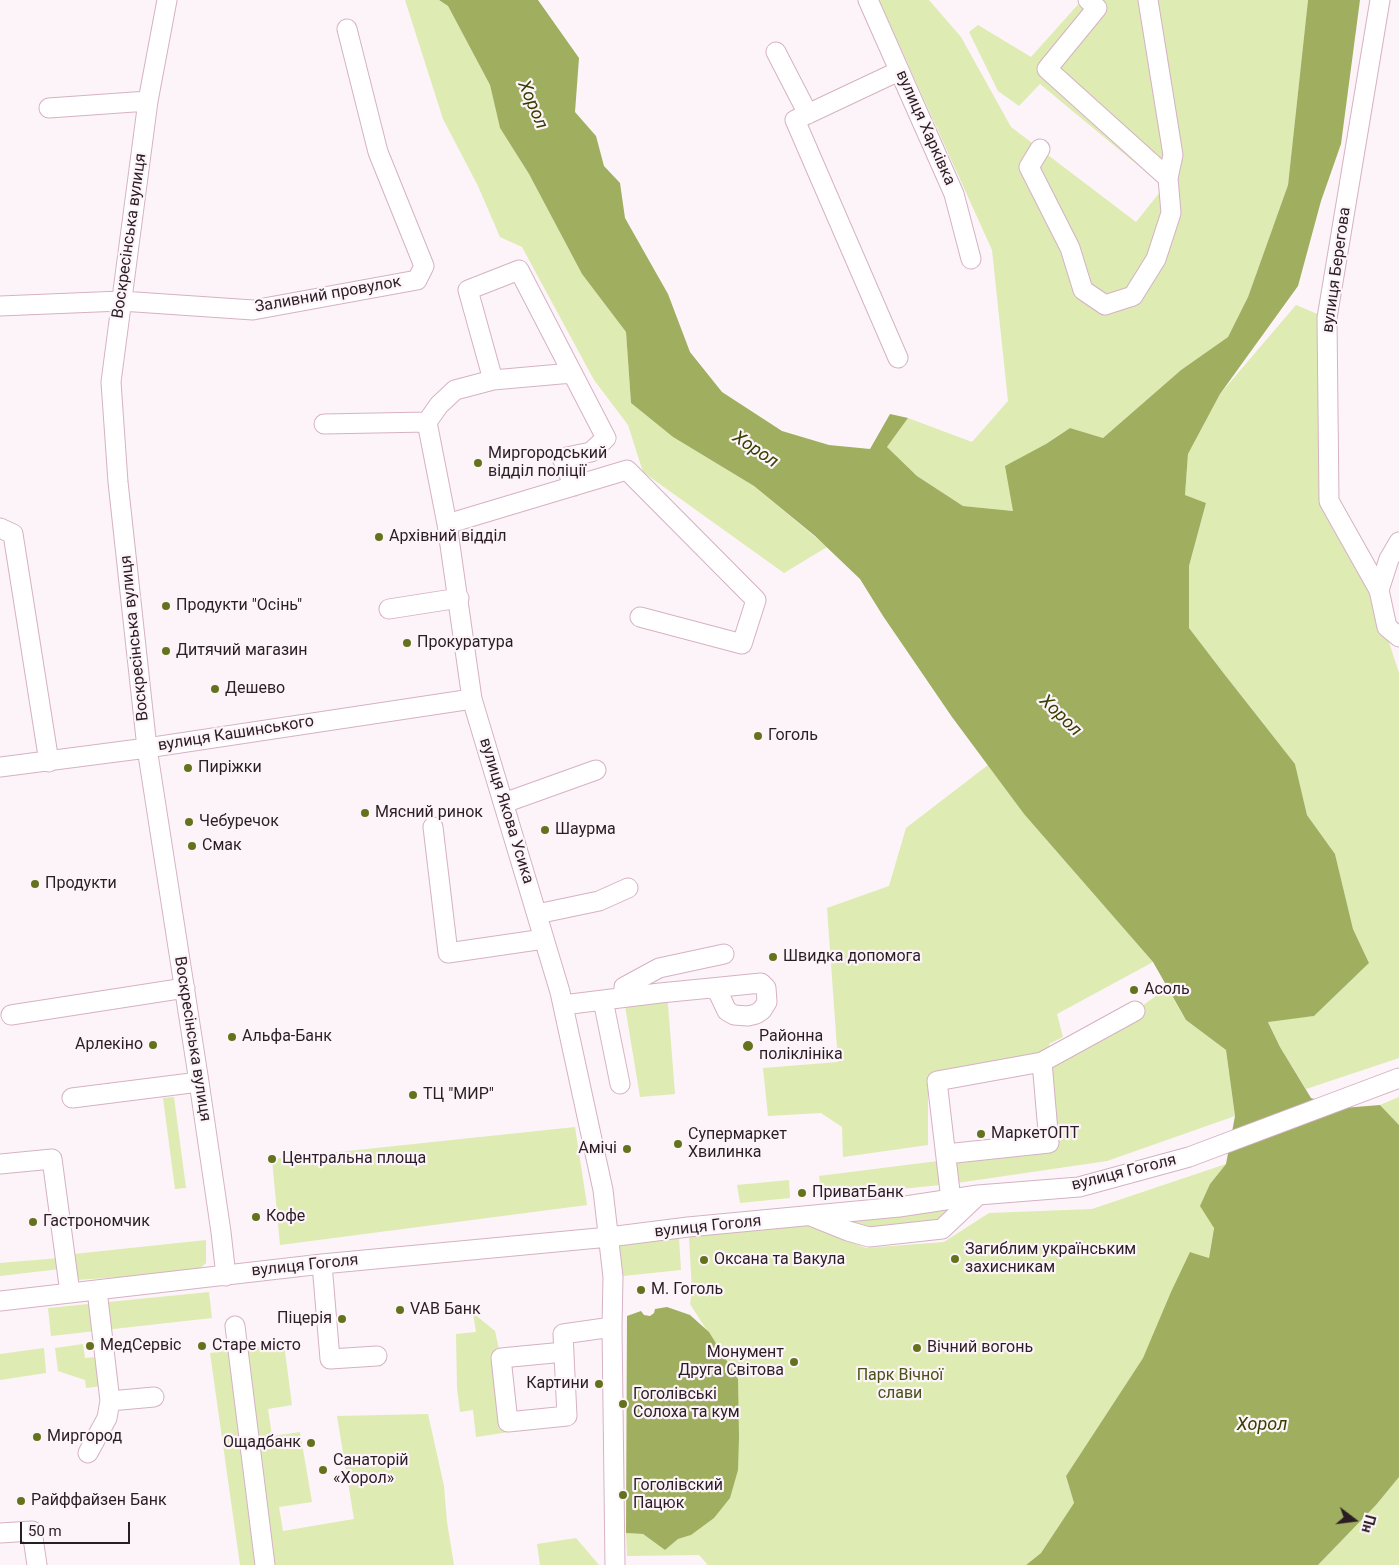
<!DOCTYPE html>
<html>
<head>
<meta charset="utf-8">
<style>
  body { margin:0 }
  #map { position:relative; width:1399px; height:1565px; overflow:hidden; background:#fcf4f8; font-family:Roboto,sans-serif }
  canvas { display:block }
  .north { position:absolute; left:1329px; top:1495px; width:50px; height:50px; -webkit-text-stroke:4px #fcf4f8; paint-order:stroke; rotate:105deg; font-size:14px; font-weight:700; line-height:20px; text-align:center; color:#2b1d24 }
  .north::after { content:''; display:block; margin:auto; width:18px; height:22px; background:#2b1d24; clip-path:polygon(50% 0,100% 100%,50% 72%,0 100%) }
  .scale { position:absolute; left:20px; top:1522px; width:110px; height:22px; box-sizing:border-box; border:2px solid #2b1d24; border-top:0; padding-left:6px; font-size:15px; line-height:18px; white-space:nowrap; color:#2b1d24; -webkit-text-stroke:4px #fcf4f8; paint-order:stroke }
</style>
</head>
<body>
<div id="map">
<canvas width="1399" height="1565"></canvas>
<div class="north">Пн</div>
<div class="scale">50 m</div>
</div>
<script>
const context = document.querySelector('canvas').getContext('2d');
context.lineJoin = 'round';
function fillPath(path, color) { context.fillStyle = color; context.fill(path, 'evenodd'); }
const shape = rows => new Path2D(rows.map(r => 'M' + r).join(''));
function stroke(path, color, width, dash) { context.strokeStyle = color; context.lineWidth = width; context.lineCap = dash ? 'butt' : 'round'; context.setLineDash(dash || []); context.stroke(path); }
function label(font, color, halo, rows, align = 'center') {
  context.font = font + ' Roboto,sans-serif'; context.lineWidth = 4.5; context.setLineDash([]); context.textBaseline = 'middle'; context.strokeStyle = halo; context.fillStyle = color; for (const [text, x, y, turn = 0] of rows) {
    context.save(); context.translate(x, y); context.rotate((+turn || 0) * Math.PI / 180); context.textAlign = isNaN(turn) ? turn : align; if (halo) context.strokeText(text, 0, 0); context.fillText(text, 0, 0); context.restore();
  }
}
fillPath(shape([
  [405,0,439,0,448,6,490,85,500,128,529,174,582,274,626,332,631,403,673,437,754,486,827,547,784,573,643,472,628,425,594,380,522,247,500,237,478,186,443,119],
  [879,0,929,0,961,37,1011,127,1136,222,1164,187,1040,84,1019,106,998,91,969,32,978,25,1031,57,1082,0,1308,0,1288,185,1248,297,1228,337,1181,370,1103,438,1070,428,1046,444,1013,511,963,506,917,476,887,447,908,418,972,442,1008,401,992,250],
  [1296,305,1327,318,1329,501,1370,584,1399,673,1399,1058,1306,1089,1280,1047,1268,1021,1314,1016,1369,963,1353,929,1335,854,1307,815,1295,764,1225,675,1189,628,1189,566,1206,503,1185,495,1188,454,1220,394],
  [988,765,1024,814,1153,962,1057,1014,1063,1037,1049,1044,1054,1055,1135,1011,1167,988,1186,1020,1226,1050,1235,1116,1107,1161,950,1184,822,1197,819,1176,946,1160,1049,1143,1042,1062,928,1082,928,1145,843,1157,842,1127,821,1113,768,1116,763,1068,838,1062,827,908,889,886,906,828],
  [667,992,675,1094,640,1097,625,1006],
  [174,1097,186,1188,175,1189,163,1098],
  [1399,1097,1399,1125,1380,1105],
  [575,1127,587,1205,280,1245,272,1159],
  [1226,1164,1210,1184,1214,1225,1209,1258,1191,1252,1143,1358,1066,1476,1074,1503,1041,1553,1026,1565,708,1565,699,1555,627,1556,626,1533,643,1534,665,1550,678,1539,691,1535,738,1379,690,1304,692,1291,689,1237,807,1225,866,1248,944,1242,989,1213,1092,1209],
  [789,1180,790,1198,740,1203,737,1185],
  [951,1209,939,1220,866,1228,849,1220],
  [679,1238,681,1270,613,1277,610,1246],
  [206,1240,206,1263,196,1272,76,1280,74,1254],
  [59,1258,60,1269,0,1276,0,1263],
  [209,1292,212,1318,51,1336,48,1308],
  [473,1313,495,1331,501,1358,509,1432,476,1437,473,1410,460,1412,457,1388,456,1334,476,1332],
  [83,1344,85,1358,97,1357,101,1386,86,1388,85,1380,58,1371,55,1348],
  [284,1344,292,1405,268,1409,272,1436,300,1432,312,1502,279,1507,283,1531,354,1519,337,1416,428,1414,444,1486,447,1522,454,1565,240,1565,210,1353],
  [44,1348,46,1373,0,1380,0,1354],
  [1399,1477,1399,1565,1318,1565,1376,1505],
  [576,1538,599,1565,540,1565,537,1544]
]), '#deebb2');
fillPath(shape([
  [439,0,538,0,579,58,575,112,596,136,604,166,620,183,625,218,668,294,690,352,722,392,782,431,829,445,870,449,890,414,908,418,887,447,917,476,963,506,1013,511,1005,466,1046,444,1070,428,1103,438,1181,370,1228,337,1248,297,1288,185,1308,0,1360,0,1341,144,1321,201,1298,286,1220,394,1188,454,1185,495,1206,503,1189,566,1189,628,1225,675,1295,764,1307,815,1335,854,1353,929,1369,963,1314,1016,1268,1022,1280,1047,1311,1098,1343,1108,1380,1105,1399,1125,1399,1477,1376,1505,1318,1565,1026,1565,1041,1553,1074,1503,1066,1476,1143,1358,1171,1292,1190,1252,1209,1258,1214,1228,1200,1206,1210,1184,1226,1164,1235,1116,1226,1050,1186,1020,1153,962,1024,814,952,717,883,616,860,579,815,536,754,486,673,437,631,403,626,332,582,274,529,174,500,128,490,85,448,6],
  [667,1307,690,1315,709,1332,738,1379,739,1437,738,1470,730,1498,714,1518,691,1535,678,1539,665,1550,643,1534,626,1533,627,1316,641,1311,644,1315,650,1316,654,1313,655,1309]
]), '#9faf5f');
const minor = shape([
  [167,0,148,101,111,382,118,482,147,748,199,1082,221,1232,226,1276],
  [868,0,954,194,971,259],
  [1148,0,1173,155,1168,178],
  [776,52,808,114],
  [49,108,148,101],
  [1040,149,1029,167,1070,248,1083,290,1105,305,1133,296,1156,259,1171,213,1168,178,1047,69,1097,8,1088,0],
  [0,306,121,301,253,310,417,280,424,266,378,152,347,29],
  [898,358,795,120,899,71],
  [493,380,468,290,519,270,606,438,591,452,562,458,574,486],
  [324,424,427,422],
  [447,524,627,470,756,600,742,644,640,617],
  [0,528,13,534,49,762],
  [1399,542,1389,559,1379,590,1387,627,1399,637],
  [1379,590,1329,501,1327,318,1380,0],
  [389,609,459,598],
  [0,767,147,748,472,699],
  [504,803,596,770],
  [433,827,448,953,544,939],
  [537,914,599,901,628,888],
  [624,997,624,987,659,968,724,954],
  [603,1000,620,1084],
  [563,1005,660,993,711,988,761,983,766,988,767,1002,762,1010,756,1014,748,1016,734,1015,727,1011,718,992,711,988],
  [11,1015,185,988],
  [72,1098,199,1082],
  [946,1154,1049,1143,1042,1062],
  [0,1164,52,1159,70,1293],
  [951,1200,937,1081,1042,1062,1135,1011],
  [813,1217,848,1231,869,1237,942,1229,978,1195],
  [322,1264,330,1359,377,1356],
  [97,1290,110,1401,154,1397],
  [0,1301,322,1264,609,1237,688,1227,899,1207,978,1195,1079,1187,1189,1157,1399,1078],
  [235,1326,265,1565],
  [612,1327,615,1565],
  [564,1352,501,1358,508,1422,567,1416,563,1334,612,1327,613,1277,603,1190,560,992,472,699,447,524,427,422,439,405,455,390,493,380,572,373],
  [88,1453,107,1418,110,1401],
  [0,1533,32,1531,37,1565]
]);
stroke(minor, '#d6b1c4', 21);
stroke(minor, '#fff', 19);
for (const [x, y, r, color] of [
  [478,463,5,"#64711d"],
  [379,537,5,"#64711d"],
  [166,606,5,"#64711d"],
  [407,643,5,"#64711d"],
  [166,651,5,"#64711d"],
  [215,689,5,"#64711d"],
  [758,736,5,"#64711d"],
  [188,768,5,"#64711d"],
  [365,813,5,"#64711d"],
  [189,822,5,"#64711d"],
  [545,830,5,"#64711d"],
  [192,846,5,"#64711d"],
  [35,884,5,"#64711d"],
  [773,957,5,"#64711d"],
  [1134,990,5,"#64711d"],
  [232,1037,5,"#64711d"],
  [153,1045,5,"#64711d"],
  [748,1046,6,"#64711d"],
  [413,1095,5,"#64711d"],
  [981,1134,5,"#64711d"],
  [678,1144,5,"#64711d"],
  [627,1149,5,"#64711d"],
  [272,1159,5,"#64711d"],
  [802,1193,5,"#64711d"],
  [256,1217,5,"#64711d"],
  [33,1222,5,"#64711d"],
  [955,1259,5,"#64711d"],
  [704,1260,5,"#64711d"],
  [641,1290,5,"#64711d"],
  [400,1310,5,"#64711d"],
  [342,1319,5,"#64711d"],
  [90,1346,5,"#64711d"],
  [202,1346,5,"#64711d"],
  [917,1348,5,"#64711d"],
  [794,1362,5,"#64711d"],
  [599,1384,5,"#64711d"],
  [623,1404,5,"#64711d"],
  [37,1437,5,"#64711d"],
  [311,1443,5,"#64711d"],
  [323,1470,5,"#64711d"],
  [623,1495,5,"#64711d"],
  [21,1501,5,"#64711d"]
]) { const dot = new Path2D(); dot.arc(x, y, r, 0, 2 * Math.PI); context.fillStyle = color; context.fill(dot); stroke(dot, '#fcf4f8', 2); }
label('16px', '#2b1d24', '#fcf4f8', [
  ["вулиця Харківка",925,128,66],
  ["Воскресінська вулиця",130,236,-82],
  ["вулиця Берегова",1337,270,-82],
  ["Заливний провулок",328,295,-10],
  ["Воскресінська вулиця",135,638,-96],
  ["вулиця Кашинського",236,734,-9],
  ["вулиця Якова Усика",506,811,73],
  ["Воскресінська вулиця",192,1039,81],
  ["вулиця Гоголя",1124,1173,-14],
  ["вулиця Гоголя",708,1227,-6],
  ["вулиця Гоголя",305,1266,-6]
]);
label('16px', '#2b1d24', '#fcf4f8', [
  ["Миргородський",488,454],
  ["відділ поліції",488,472],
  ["Архівний відділ",389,537],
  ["Продукти \"Осінь\"",176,606],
  ["Прокуратура",417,643],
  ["Дитячий магазин",176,651],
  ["Дешево",225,689],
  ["Гоголь",768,736],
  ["Пиріжки",198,768],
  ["Мясний ринок",375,813],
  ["Чебуречок",199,822],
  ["Шаурма",555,830],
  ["Смак",202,846],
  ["Продукти",45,884],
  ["Швидка допомога",783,957],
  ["Асоль",1144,990],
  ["Альфа-Банк",242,1037],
  ["Районна",759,1037],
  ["поліклініка",759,1055],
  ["Арлекіно",143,1045,"right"],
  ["ТЦ \"МИР\"",423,1095],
  ["МаркетОПТ",991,1134],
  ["Супермаркет",688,1135],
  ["Хвилинка",688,1153],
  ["Амічі",617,1149,"right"],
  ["Центральна площа",282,1159],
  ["ПриватБанк",812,1193],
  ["Кофе",266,1217],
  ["Гастрономчик",43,1222],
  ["Загиблим українським",965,1250],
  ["захисникам",965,1268],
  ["Оксана та Вакула",714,1260],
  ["М. Гоголь",651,1290],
  ["VAB Банк",410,1310],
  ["Піцерія",332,1319,"right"],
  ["МедСервіс",100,1346],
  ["Старе місто",212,1346],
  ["Вічний вогонь",927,1348],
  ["Монумент",784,1353,"right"],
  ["Друга Світова",784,1371,"right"],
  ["Картини",589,1384,"right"],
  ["Гоголівські",633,1395],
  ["Солоха та кум",633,1413],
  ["Миргород",47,1437],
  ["Ощадбанк",301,1443,"right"],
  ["Санаторій",333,1461],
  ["«Хорол»",333,1479],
  ["Гоголівский",633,1486],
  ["Пацюк",633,1504],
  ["Райффайзен Банк",31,1501]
], 'left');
label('16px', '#485217', '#fcf4f8', [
  ["Парк Вічної",900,1376],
  ["слави",900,1394]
]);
label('italic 18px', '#363f00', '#fcf4f8', [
  ["Хорол",532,105,67],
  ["Хорол",755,450,34],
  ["Хорол",1060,716,44],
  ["Хорол",1262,1425]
]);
</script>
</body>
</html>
